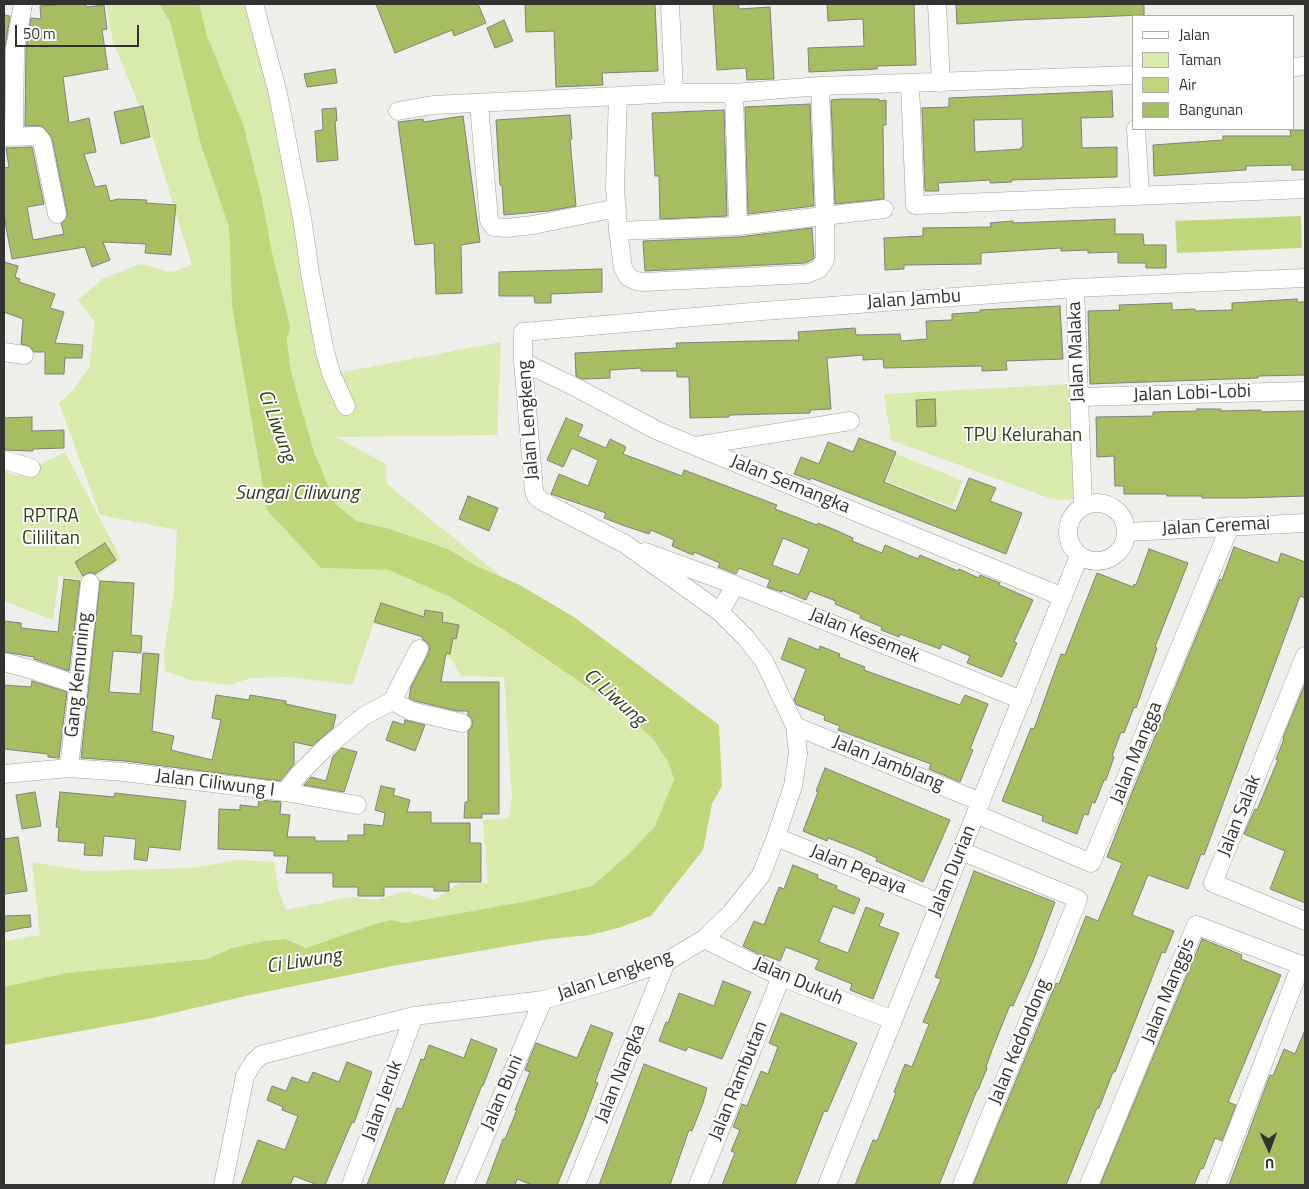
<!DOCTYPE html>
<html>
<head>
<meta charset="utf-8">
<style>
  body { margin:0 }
  #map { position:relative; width:1309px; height:1189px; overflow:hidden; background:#eeefeb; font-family:"Titillium Web",sans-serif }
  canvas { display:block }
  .frame { position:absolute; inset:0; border:5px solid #323230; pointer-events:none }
  .legend { position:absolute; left:1132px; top:15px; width:162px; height:115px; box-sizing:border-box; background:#fff; border:1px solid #adadac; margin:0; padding:6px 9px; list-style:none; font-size:15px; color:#323230 }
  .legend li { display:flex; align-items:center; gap:10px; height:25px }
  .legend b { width:25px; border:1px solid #adadac }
  .north { position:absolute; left:1244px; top:1124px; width:50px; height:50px; -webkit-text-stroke:4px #fff; paint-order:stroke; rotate:178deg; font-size:14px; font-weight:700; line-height:20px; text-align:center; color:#323230 }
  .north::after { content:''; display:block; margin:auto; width:18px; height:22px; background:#323230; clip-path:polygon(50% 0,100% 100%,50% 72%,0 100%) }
  .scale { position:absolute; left:15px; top:25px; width:124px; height:22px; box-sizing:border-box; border:2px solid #323230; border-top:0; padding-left:6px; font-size:15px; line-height:18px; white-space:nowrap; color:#323230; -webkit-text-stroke:4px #fff; paint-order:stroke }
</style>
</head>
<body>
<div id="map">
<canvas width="1309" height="1189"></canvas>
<div class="frame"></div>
<ul class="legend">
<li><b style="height:6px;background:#fff"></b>Jalan</li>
<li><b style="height:14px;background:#d8eaac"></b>Taman</li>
<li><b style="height:14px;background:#bfd77a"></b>Air</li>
<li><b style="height:14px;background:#a6bd61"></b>Bangunan</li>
</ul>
<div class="north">U</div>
<div class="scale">50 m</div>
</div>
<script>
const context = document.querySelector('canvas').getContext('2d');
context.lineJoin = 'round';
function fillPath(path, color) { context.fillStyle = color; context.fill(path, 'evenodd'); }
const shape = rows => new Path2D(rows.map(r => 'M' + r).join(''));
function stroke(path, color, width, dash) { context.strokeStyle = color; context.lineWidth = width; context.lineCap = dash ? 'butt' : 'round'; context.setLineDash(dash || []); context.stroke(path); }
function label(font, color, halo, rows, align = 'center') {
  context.font = font + ' "Titillium Web",sans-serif'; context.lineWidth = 4; context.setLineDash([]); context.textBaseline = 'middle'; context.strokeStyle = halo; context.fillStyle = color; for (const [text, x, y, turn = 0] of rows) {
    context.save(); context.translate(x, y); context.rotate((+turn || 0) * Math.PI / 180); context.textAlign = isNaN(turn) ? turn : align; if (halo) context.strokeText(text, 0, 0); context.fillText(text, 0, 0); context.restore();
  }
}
fillPath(shape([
  [106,4,159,4,170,22,201,145,229,227,232,306,321,568,389,570,452,598,501,629,623,711,653,739,668,762,674,779,655,826,630,853,592,886,528,901,405,923,391,920,375,924,306,948,285,939,265,941,232,948,207,959,69,973,4,987,4,941,40,935,32,862,89,871,192,868,238,860,274,862,279,892,286,910,349,897,376,900,405,891,434,900,459,883,488,883,483,820,509,818,512,797,504,677,461,676,451,658,419,649,431,612,428,618,381,603,352,685,289,677,250,678,230,685,190,680,165,671,164,652,174,591,177,530,100,515,59,403,73,390,89,368,95,323,78,300,102,279,140,264,171,272,192,265,153,139,113,42],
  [199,4,255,4,318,316,322,376,501,342,497,435,336,437,386,464,387,484,503,578,476,566,448,549,390,529,356,521,336,504,314,452,291,372,287,341,290,326,272,252,262,199,207,36],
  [1072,384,1077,499,1062,500,1049,498,891,440,884,394],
  [65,452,121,559,88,581,59,576,53,620,4,601,4,471,17,476],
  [896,454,963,481,952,507,886,481]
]), '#d8eaac');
fillPath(shape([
  [159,4,199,4,207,36,243,124,262,199,272,252,290,326,287,341,291,372,314,452,336,504,356,521,390,529,448,549,476,566,518,584,574,617,719,725,722,786,712,804,703,850,651,916,618,928,590,935,549,939,398,965,250,995,152,1018,4,1045,4,987,67,973,207,959,232,948,265,941,285,939,306,948,375,924,391,920,405,923,528,901,592,886,630,853,655,826,674,779,668,762,653,739,624,712,502,629,452,598,389,570,321,568,267,510,232,306,229,227,201,145,170,22],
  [1301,216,1302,248,1177,253,1175,221]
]), '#bfd77a');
const building = shape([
  [68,4,86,4,86,7,104,5,107,29,102,30,108,69,63,77,69,123,89,118,96,152,84,154,95,187,106,185,110,201,118,199,147,200,146,203,176,205,171,255,145,253,146,244,103,242,110,260,92,267,85,247,12,259,4,216,4,168,9,167,6,148,32,147,44,204,27,207,33,240,64,234,61,223,67,218,67,212,52,138,42,126,25,126,26,49,31,18,41,19,40,6,68,4],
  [376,4,478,4,486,23,454,36,452,30,395,53,376,4],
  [525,4,655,4,658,71,602,73,603,85,556,87,554,31,526,32,525,4],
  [713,4,738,4,739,9,770,7,774,79,747,80,746,68,717,70,713,4],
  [827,4,914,4,916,65,877,66,877,69,809,72,808,48,864,46,863,19,828,21,827,4],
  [956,4,1144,4,1144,15,1017,20,957,24,956,4],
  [4,15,10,16,4,54,4,15],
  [504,20,513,41,495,48,487,28,504,20],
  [335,69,337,83,307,87,304,74,335,69],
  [1112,91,1113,117,1081,118,1082,148,1117,147,1117,177,1011,180,1012,182,990,183,990,180,938,183,939,191,925,191,922,108,949,107,949,98,1112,91],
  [1022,119,1023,147,1021,147,1021,149,975,152,974,120,1022,119],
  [842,99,879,99,879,101,886,100,886,125,883,125,884,199,835,204,831,100,842,99],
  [810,104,814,206,748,214,745,107,810,104],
  [143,106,150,137,121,144,114,112,143,106],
  [336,108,337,121,335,121,338,160,317,162,315,131,323,130,322,109,336,108],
  [724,110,727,216,660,219,659,176,655,176,652,113,724,110],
  [570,115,572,139,570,139,576,206,548,211,504,215,502,185,500,185,496,120,570,115],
  [463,116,480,242,461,245,462,293,436,294,434,243,415,245,398,122,423,119,424,122,463,116],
  [1290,130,1305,130,1305,170,1292,170,1292,165,1246,166,1246,170,1154,176,1153,145,1223,140,1223,136,1291,136,1290,130],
  [1115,219,1115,234,1143,234,1144,245,1166,245,1166,268,1146,268,1146,263,1118,263,1118,252,1088,253,1088,250,1061,251,1061,248,981,253,981,264,904,265,904,269,885,270,884,238,923,236,923,228,991,227,990,223,1013,221,1013,223,1115,219],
  [812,228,814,258,812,260,805,263,645,271,643,241,739,237,812,228],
  [4,262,18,266,15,277,20,279,19,282,55,294,50,308,64,312,55,343,83,345,82,358,65,358,64,374,45,374,45,352,34,352,30,346,21,344,23,319,4,312,4,262],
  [602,269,602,292,551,294,551,303,535,303,534,296,499,296,499,272,602,269],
  [1297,299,1297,302,1305,302,1305,375,1258,376,1258,378,1090,384,1088,311,1120,310,1119,305,1172,303,1172,310,1195,309,1195,311,1232,310,1232,303,1297,299],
  [1060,306,1063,359,1006,361,1007,370,982,371,982,366,884,368,883,359,863,360,863,355,827,358,831,409,810,410,810,413,729,415,729,417,690,418,689,377,677,377,677,371,641,371,641,368,610,370,610,378,582,379,576,376,575,353,677,348,676,343,799,340,798,332,855,328,856,335,900,334,901,341,927,339,926,321,952,320,952,314,980,312,980,310,1060,306],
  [935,399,936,426,917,427,916,400,935,399],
  [1197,409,1221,409,1221,411,1261,410,1261,412,1305,411,1305,496,1243,498,1202,498,1202,496,1167,496,1167,494,1124,494,1124,486,1115,486,1114,456,1097,457,1096,417,1153,416,1153,412,1197,411,1197,409],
  [32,417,32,431,64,430,64,448,33,449,33,451,4,450,4,418,32,417],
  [566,418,583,425,578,436,606,448,610,439,626,447,623,454,682,476,684,470,777,505,775,509,817,525,818,523,833,529,853,538,852,541,882,553,885,545,918,559,920,555,958,571,959,569,979,578,980,575,1000,583,999,585,1033,600,1014,642,1017,643,1002,677,967,663,970,656,942,644,940,649,900,634,899,637,881,630,882,627,860,618,861,615,835,604,836,601,810,591,806,600,782,590,782,592,767,587,770,580,739,568,736,574,718,567,720,563,694,552,693,555,672,546,674,540,651,530,649,534,625,526,604,518,606,513,551,494,559,474,588,486,598,460,572,448,563,467,547,460,566,418],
  [783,538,809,549,799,575,772,565,783,538],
  [859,438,896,452,884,482,956,511,969,478,996,488,990,501,1022,513,1006,554,811,478,810,480,794,474,801,457,819,464,828,442,853,452,859,438],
  [468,496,498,508,489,531,459,519,468,496],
  [105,543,116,560,95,574,91,572,83,576,75,562,105,543],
  [1234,547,1278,563,1281,553,1305,562,1305,598,1300,596,1204,855,1201,854,1188,889,1148,875,1132,915,1174,931,1165,953,1162,952,1115,1072,1113,1072,1099,1108,1097,1108,1066,1185,973,1185,1056,983,1059,984,1086,916,1098,921,1122,863,1107,857,1131,795,1212,598,1220,579,1222,580,1234,547],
  [1149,549,1188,563,1155,647,1157,648,1136,708,1134,707,1124,733,1121,732,1112,756,1114,757,1106,780,1104,780,1095,803,1092,802,1088,815,1084,814,1077,834,1042,821,1043,816,1002,801,1031,728,1034,729,1061,654,1065,655,1097,573,1133,587,1134,584,1136,585,1149,549],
  [64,579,80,581,69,671,34,659,34,657,4,652,4,621,21,623,21,628,58,632,64,579],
  [100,581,134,583,131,635,142,636,141,653,113,651,109,692,140,694,143,653,159,654,152,731,174,736,171,750,212,760,221,720,212,718,216,695,249,700,250,695,286,701,286,704,336,715,333,728,312,746,294,742,294,764,280,781,125,761,81,758,100,581],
  [381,603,424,617,425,610,443,613,442,622,459,625,456,639,453,638,450,654,446,653,441,682,499,682,499,814,482,814,482,818,464,818,465,802,468,802,468,731,472,726,472,719,468,715,468,711,457,711,415,701,409,698,411,687,428,654,430,648,428,643,422,639,423,637,374,622,381,603],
  [789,638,819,650,820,646,840,654,839,657,865,667,864,670,960,705,965,695,988,704,970,749,973,750,960,782,929,769,931,764,838,730,840,726,824,720,825,716,797,705,794,700,806,669,781,659,789,638],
  [32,681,67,692,59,758,48,757,48,754,4,749,4,685,31,687,32,681],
  [1305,684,1305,903,1270,889,1285,851,1244,834,1255,809,1257,810,1278,760,1276,759,1284,739,1283,738,1305,684],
  [405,720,425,725,415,751,386,740,393,721,404,725,405,720],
  [342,748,357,752,344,792,304,785,311,777,326,781,333,756,342,748],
  [825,768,950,820,923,882,876,861,877,858,857,849,828,838,827,841,803,831,818,792,816,791,825,768],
  [381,786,395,789,393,795,410,800,407,812,431,812,431,823,470,823,470,843,481,843,481,882,449,882,449,891,434,891,434,887,384,887,384,896,358,896,358,887,333,887,333,873,286,873,288,856,274,856,274,851,218,849,219,809,240,810,240,805,258,807,259,800,281,802,280,814,290,815,287,837,315,837,315,841,348,841,348,835,364,835,364,824,383,826,385,813,375,810,381,786],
  [35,792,41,826,22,829,16,795,35,792],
  [60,792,114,797,115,793,186,801,180,850,149,847,147,861,134,859,136,839,104,836,102,856,84,855,85,843,58,841,59,827,56,827,60,792],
  [18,837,27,891,4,894,4,839,18,837],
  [793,865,818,875,817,878,837,886,836,889,860,899,854,914,833,906,819,942,848,953,866,907,884,914,879,926,899,933,873,999,850,990,852,984,815,969,819,960,786,947,780,961,764,955,764,957,743,946,754,921,764,925,779,887,784,889,793,865],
  [974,871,1055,902,1033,961,1013,1006,1010,1005,992,1050,986,1067,987,1068,978,1090,977,1090,939,1185,855,1185,873,1140,877,1141,896,1093,894,1092,905,1064,912,1067,929,1024,923,1022,941,979,935,977,974,871],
  [30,915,31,927,22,928,4,932,4,916,30,915],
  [1202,939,1242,955,1241,959,1281,975,1228,1102,1236,1105,1222,1141,1215,1138,1203,1169,1201,1168,1194,1185,1100,1185,1202,939],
  [723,981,751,992,722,1059,688,1047,686,1051,659,1041,666,1022,668,1023,679,993,714,1006,723,981],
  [781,1013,857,1043,827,1112,824,1111,795,1185,722,1185,735,1153,731,1151,740,1130,733,1127,742,1104,747,1106,761,1071,768,1074,778,1047,769,1043,781,1013],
  [591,1025,613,1033,595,1082,598,1083,583,1123,557,1185,532,1185,517,1179,515,1185,486,1185,503,1139,505,1139,517,1110,515,1110,530,1072,525,1070,536,1043,577,1058,591,1025],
  [1305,1030,1305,1185,1229,1185,1270,1075,1273,1076,1284,1049,1295,1054,1305,1030],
  [471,1039,497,1049,483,1086,482,1085,443,1185,367,1185,397,1108,402,1109,421,1059,424,1060,429,1045,464,1058,471,1039],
  [347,1062,372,1072,354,1123,352,1122,325,1185,318,1185,294,1176,290,1185,241,1185,258,1140,285,1150,298,1116,282,1110,283,1107,267,1100,272,1086,286,1091,292,1077,308,1083,313,1072,339,1082,347,1062],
  [644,1064,707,1088,703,1103,692,1131,689,1130,670,1185,599,1185,644,1064]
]);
fillPath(building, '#a6bd61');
stroke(building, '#80817d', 1);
const minor = shape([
  [254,4,278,94,302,218,310,273,325,352,332,376,346,406],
  [670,4,674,93],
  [937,4,941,83],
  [1293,67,1305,66],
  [910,84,915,205,1305,189],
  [820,86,825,217,825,260,819,269,807,274,644,282,636,281,628,277,623,268,618,231,615,187,618,96,674,93,734,93,820,86,1133,75],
  [734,93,738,226],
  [479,104,489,220,494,227,506,228,533,225,617,208],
  [398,111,433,105,618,96],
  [1136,129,1140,195],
  [14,136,15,48,23,4],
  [4,137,38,136,42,141,57,214],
  [618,231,738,226,884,209],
  [1075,288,1083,506],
  [4,352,24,355],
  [523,362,575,387,658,431,1063,597],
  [1079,397,1305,391],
  [695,446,850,421],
  [4,460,31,468],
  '1068 532a29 29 0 1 1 58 0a29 29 0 1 1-58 0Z',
  [1127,532,1305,523],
  [645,552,735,585,1022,700],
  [720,612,735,585],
  [1305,656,1213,883,1305,921],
  [4,662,33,670,78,685],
  [392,701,411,711,462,723],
  [795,726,981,802],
  [69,768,90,583],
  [4,774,69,768,124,772,285,792,357,805],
  [285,792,300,773,324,749,364,716,392,701,419,649],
  [976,814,1091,863,1230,526],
  [776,837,940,903],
  [961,851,1078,899,962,1185],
  [704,939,781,977,893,1020],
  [223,1185,245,1076,253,1063,261,1055,414,1016,543,1000,612,980,666,962,704,939,731,913,761,875,776,837,793,786,798,753,795,726,764,661,746,638,720,612,625,544,542,501,536,496,534,490,523,362,523,332,763,311,1075,288,1305,278],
  [351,1185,414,1016],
  [464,1185,543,1000],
  [576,1185,666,962],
  [698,1185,781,977],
  [827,1185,1079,556],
  [1089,1185,1196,925,1301,965,1216,1185]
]);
stroke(minor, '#9fa09c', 19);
stroke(minor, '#fff', 18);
label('19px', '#323230', '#fff', [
  ["Jalan Jambu",914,300,-4],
  ["Jalan Malaka",1077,352,-92],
  ["Jalan Lobi-Lobi",1192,394,-2],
  ["Jalan Lengkeng",529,420,-94],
  ["Jalan Semangka",790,485,22],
  ["Jalan Ceremai",1216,527,-3],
  ["Jalan Kesemek",864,636,22],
  ["Gang Kemuning",79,675,-84],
  ["Jalan Mangga",1137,753,-68],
  ["Jalan Jamblang",888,764,22],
  ["Jalan Ciliwung I",215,784,7],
  ["Jalan Salak",1240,816,-68],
  ["Jalan Pepaya",858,870,22],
  ["Jalan Durian",953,871,-68],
  ["Jalan Lengkeng",615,976,-19],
  ["Jalan Dukuh",798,982,23],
  ["Jalan Manggis",1169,991,-68],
  ["Jalan Kedondong",1020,1042,-68],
  ["Jalan Nangka",621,1074,-68],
  ["Jalan Rambutan",739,1081,-68],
  ["Jalan Buni",503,1093,-67],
  ["Jalan Jeruk",383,1101,-70]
]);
label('19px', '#333c15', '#fff', [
  ["TPU Kelurahan",1023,436],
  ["RPTRA",51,517],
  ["Cililitan",51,539]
]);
label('italic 20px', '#353e17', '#fff', [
  ["Ci Liwung",276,426,70],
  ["Sungai Ciliwung",297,494],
  ["Ci Liwung",614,698,42],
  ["Ci Liwung",304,962,-9]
]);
</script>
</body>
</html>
